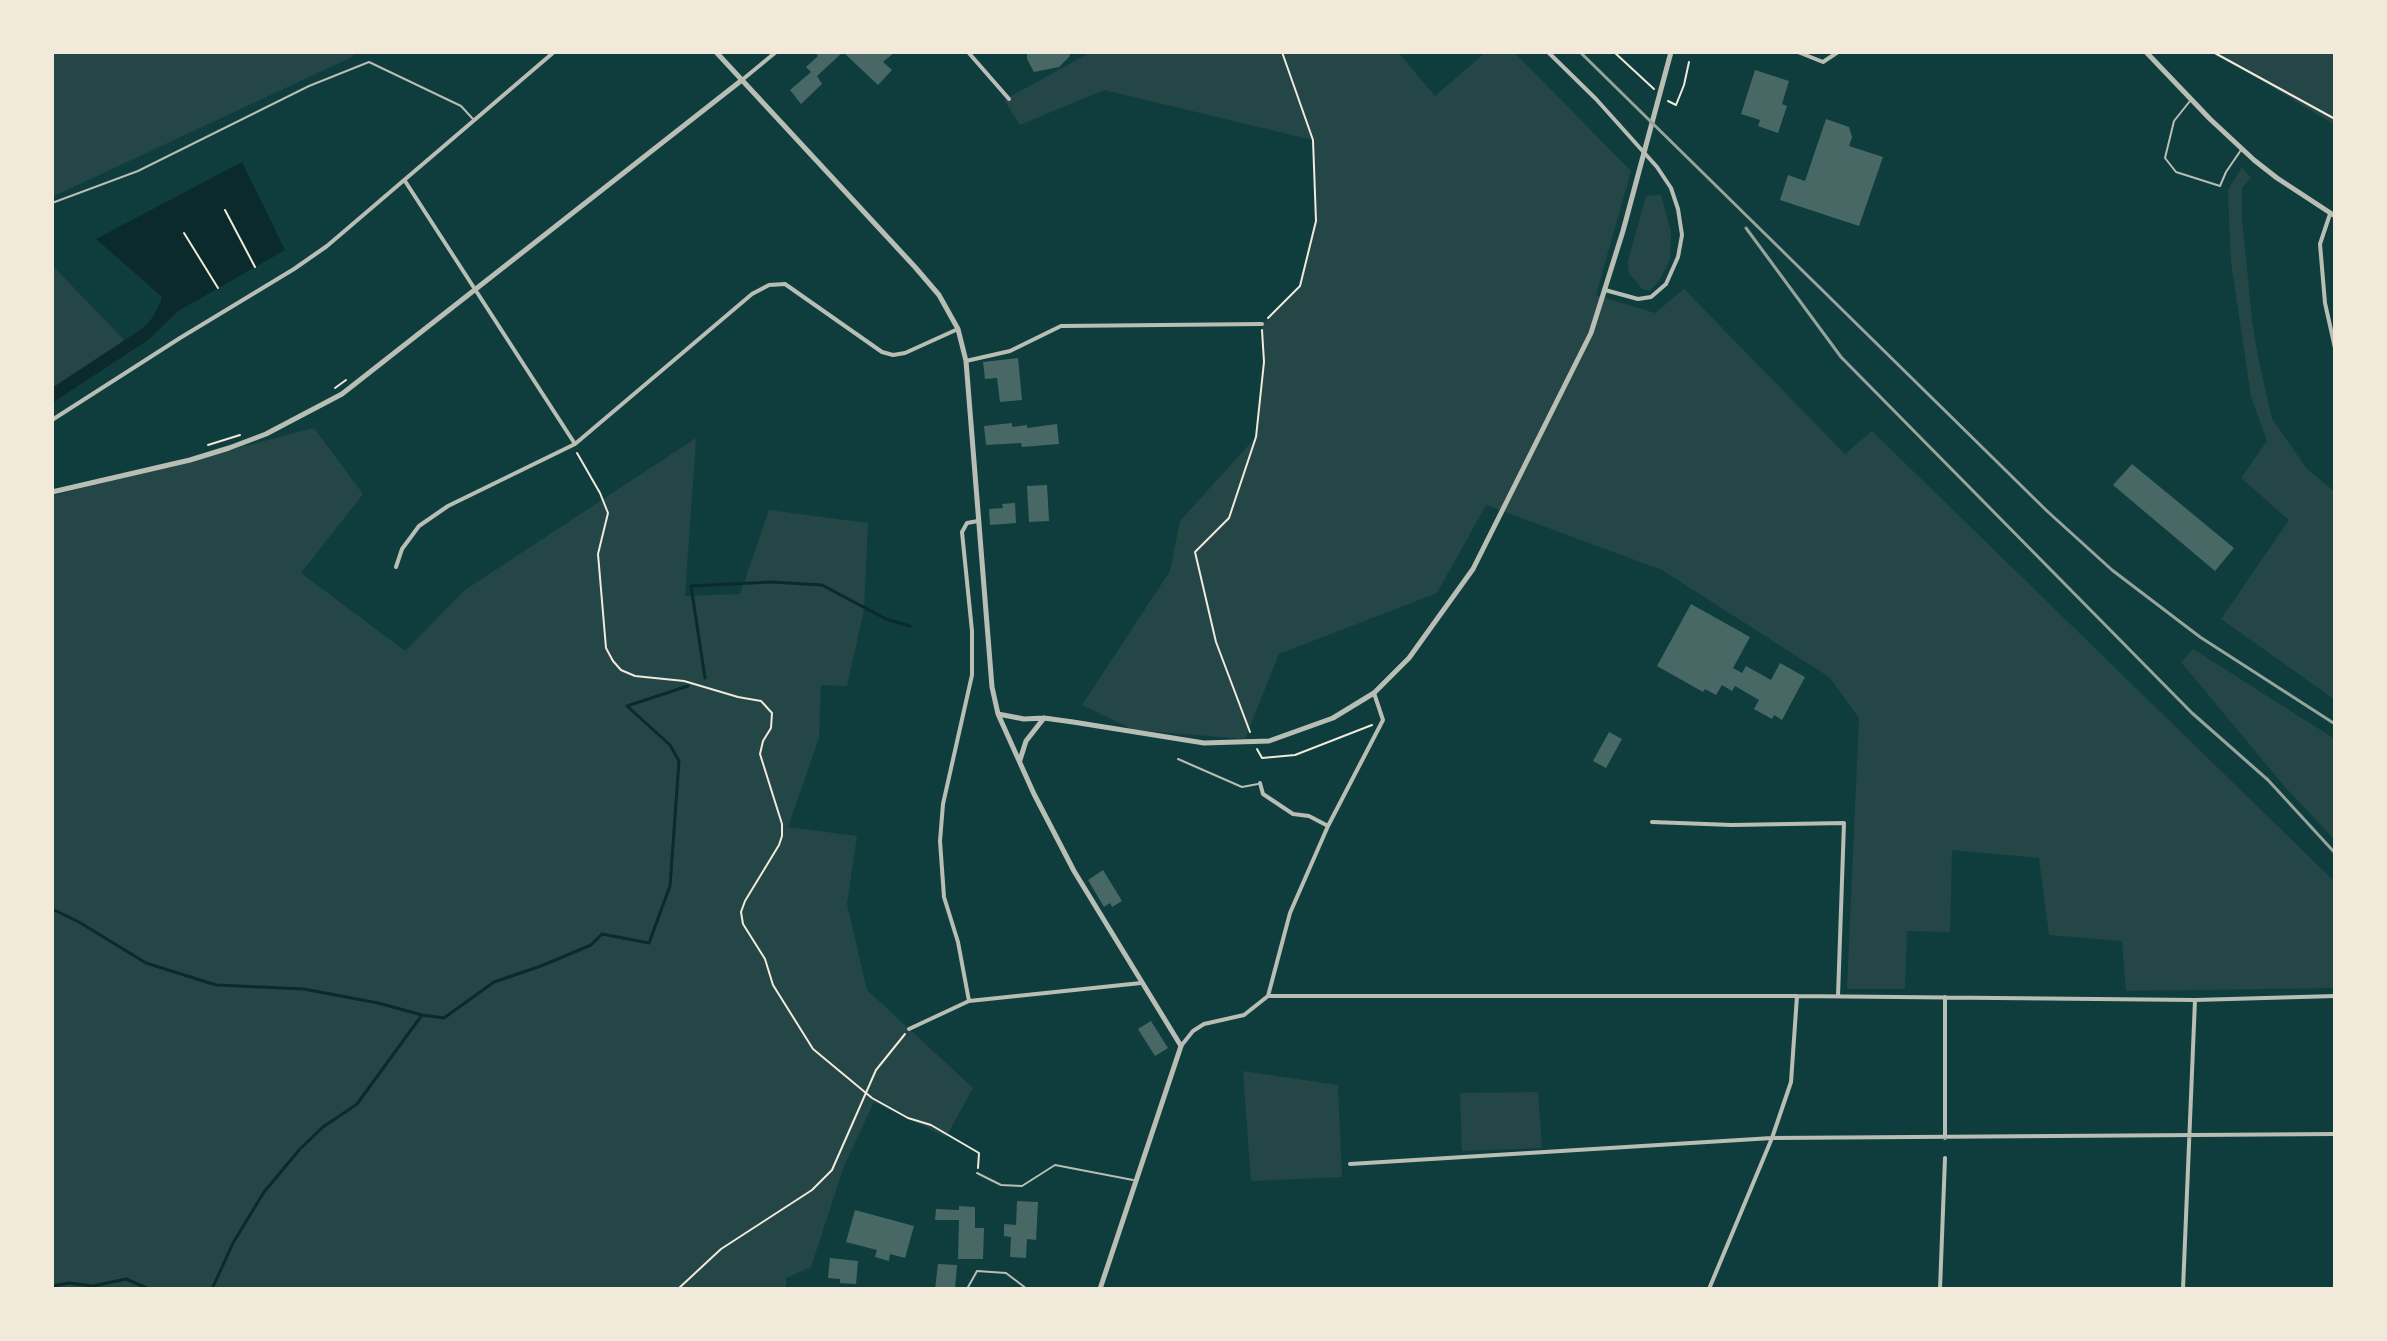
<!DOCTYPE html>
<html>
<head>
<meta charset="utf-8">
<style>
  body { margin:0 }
  #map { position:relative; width:2387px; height:1341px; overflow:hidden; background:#0f3d3e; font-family:Commissioner,sans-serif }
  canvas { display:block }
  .frame { position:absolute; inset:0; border:54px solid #f1e9da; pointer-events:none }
</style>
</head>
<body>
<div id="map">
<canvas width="2387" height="1341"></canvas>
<div class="frame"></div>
</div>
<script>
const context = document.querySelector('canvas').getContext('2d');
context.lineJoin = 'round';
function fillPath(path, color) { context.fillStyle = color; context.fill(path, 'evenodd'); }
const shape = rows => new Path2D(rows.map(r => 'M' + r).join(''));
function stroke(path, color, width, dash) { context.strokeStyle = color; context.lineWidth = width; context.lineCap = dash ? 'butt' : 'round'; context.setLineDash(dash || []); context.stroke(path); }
fillPath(shape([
  [52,52,355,52,352,57,52,197],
  [1091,52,1398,52,1435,96,1486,52,1514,52,1631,171,1596,295,1655,313,1684,289,1845,454,1872,431,2335,882,2335,988,2126,991,2122,941,2049,935,2039,858,1952,850,1950,932,1907,931,1905,989,1847,989,1859,718,1829,677,1662,570,1486,505,1437,593,1279,654,1245,739,1134,730,1082,705,1170,571,1180,521,1256,437,1264,362,1262,324,1300,286,1316,221,1313,140,1104,90,1020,125,1004,100],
  [2214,52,2335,52,2335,125],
  [2242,167,2251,178,2242,188,2242,218,2252,320,2258,357,2272,419,2307,469,2335,492,2335,700,2221,619,2289,520,2241,478,2267,441,2251,397,2231,262,2228,190],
  [1661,195,1671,232,1670,259,1659,281,1650,291,1642,289,1629,273,1628,261,1646,196],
  [52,265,125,341,52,388],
  [314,428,363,494,301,573,405,651,465,590,696,438,685,596,740,594,769,510,868,523,864,610,847,686,821,685,819,738,788,827,857,836,847,904,867,990,973,1088,946,1137,874,1102,844,1166,811,1267,786,1278,786,1289,52,1289,52,496],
  [2193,649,2335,739,2335,840,2285,787,2181,662],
  [1243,1071,1338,1085,1342,1177,1251,1181],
  [1538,1092,1542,1148,1462,1151,1460,1093]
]), '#244646');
fillPath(shape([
  [242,162,285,250,178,311,148,340,52,403,52,388,143,328,153,317,161,301,161,296,96,239]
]), '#0a2a2b');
stroke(shape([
  [705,678,691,586,772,582,822,585,886,619,910,626],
  [52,909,79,922,146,963,216,985,304,989,378,1003,422,1015],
  [52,1286,69,1283,93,1286,126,1279,149,1289],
  [212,1289,233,1243,264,1192,300,1149,323,1127,357,1104,422,1015,444,1018,494,982,541,966,591,945,602,934,649,943,670,886,679,761,670,745,627,706,688,686]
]), '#0a2a2b', 3);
fillPath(shape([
  [815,52,843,52,817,76,822,84,801,104,790,90,811,72,806,67,818,56],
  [843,52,895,52,883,62,892,70,878,85],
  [1027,52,1069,52,1070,56,1059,67,1034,72,1027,59],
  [1755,70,1789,81,1782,104,1787,106,1778,133,1758,126,1760,120,1741,114],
  [1826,119,1849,127,1852,137,1849,146,1883,157,1859,226,1780,200,1788,175,1805,181],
  [1018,358,1022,400,1000,402,997,378,985,379,983,362],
  [1012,423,1012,427,1027,425,1027,428,1057,424,1059,444,1022,447,1021,443,986,445,984,426],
  [2132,464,2234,548,2215,571,2113,485],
  [1047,485,1049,521,1029,522,1027,486],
  [1015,503,1016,523,990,525,989,509,1003,508,1002,504],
  [1691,604,1750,637,1733,668,1742,673,1746,666,1771,680,1780,663,1805,677,1782,720,1774,715,1772,719,1754,709,1759,700,1735,686,1732,691,1722,685,1716,695,1705,689,1703,692,1657,666],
  [1609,732,1622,739,1606,768,1593,761],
  [1103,870,1122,901,1112,907,1110,903,1104,907,1088,880],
  [1151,1021,1168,1048,1155,1056,1138,1029],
  [1017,1201,1038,1202,1036,1240,1027,1239,1026,1258,1010,1257,1011,1237,1004,1236,1004,1224,1016,1225],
  [959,1206,975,1207,975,1228,984,1228,983,1259,958,1259,959,1220,935,1220,936,1209,959,1210],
  [855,1210,914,1226,905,1258,890,1254,889,1261,875,1257,877,1250,846,1242],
  [830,1258,858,1261,856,1284,840,1283,840,1279,828,1278],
  [938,1264,957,1265,955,1289,935,1289]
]), '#486865');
stroke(shape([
  [1614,52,1654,89],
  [2213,52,2335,119],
  [1668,101,1676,105,1684,85,1689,62],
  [225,210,255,267],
  [184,233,218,288],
  [1268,318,1300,286,1316,221,1313,140,1282,52],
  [335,388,346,380],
  [208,445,240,435],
  [577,453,600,493,608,513,598,554,606,648,613,661,621,670,635,676,684,681,738,697,761,701,772,713,771,728,763,741,760,754,782,824,782,836,779,845,745,901,741,912,743,924,765,959,773,985,813,1049,872,1098,908,1118,931,1125,979,1153,978,1168],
  [1250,732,1216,642,1195,552,1229,518,1256,437,1264,362,1262,330],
  [1257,749,1262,758,1295,755,1372,725],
  [678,1289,721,1249,812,1190,832,1170,876,1070,905,1034]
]), '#f1e9da', 2);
stroke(shape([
  [2190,101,2174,121,2165,158,2176,172,2220,186,2226,172,2241,150],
  [52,203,138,171,309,86,369,62,461,106,473,119],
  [1178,759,1242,787,1258,784],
  [977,1173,1001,1185,1022,1186,1055,1165,1133,1180],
  [967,1289,977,1271,1006,1273,1027,1289]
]), '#b8beb3', 2);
stroke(shape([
  [968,52,1009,99],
  [1548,52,1596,99,1657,167,1671,188,1678,209,1682,235,1678,257,1666,284,1651,297,1638,299,1605,290],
  [1798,52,1823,62,1838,52],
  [742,80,776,52],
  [405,181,575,444],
  [2330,214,2320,244,2325,303,2335,348],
  [966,361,1010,351,1061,326,1262,324],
  [52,420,180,338,294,269,327,246,554,52],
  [396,567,402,549,419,526,448,506,575,444,752,294,769,285,785,284,882,352,893,355,905,353,958,329],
  [1260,783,1263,794,1293,814,1309,816,1328,826],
  [1652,822,1732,825,1844,823,1838,996],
  [1268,996,1797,996,2195,1000,2335,996],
  [1945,997,1945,1138],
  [969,1001,958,942,944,897,940,841,943,804,972,675,972,631,962,532,967,523,978,521],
  [909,1029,969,1001,1141,983],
  [1181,1046,1193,1031,1204,1024,1244,1015,1268,996,1290,913,1328,826,1383,720,1374,693],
  [1350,1164,1772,1138,2335,1134],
  [1709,1289,1772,1138,1791,1082,1797,996],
  [1940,1289,1945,1158],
  [2183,1289,2195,1000]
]), '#b8beb3', 4);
stroke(shape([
  [716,52,915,267,939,295,958,329,966,361,992,687,998,714,1034,794,1074,871,1181,1046,1100,1289],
  [2146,52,2210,119,2254,160,2277,178,2335,216],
  [52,492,190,460,229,448,266,434,342,394,742,80],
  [998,714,1024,719,1044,718,1073,722,1204,743,1269,741,1333,718,1374,693,1409,658,1473,569,1591,333,1623,231,1671,52],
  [1020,760,1026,741,1044,718]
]), '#b8beb3', 5);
stroke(shape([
  [1580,52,2047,511,2112,570,2200,637,2335,724],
  [1746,228,1841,357,2192,713,2268,780,2335,853]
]), '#97a49c', 3);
</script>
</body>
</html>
